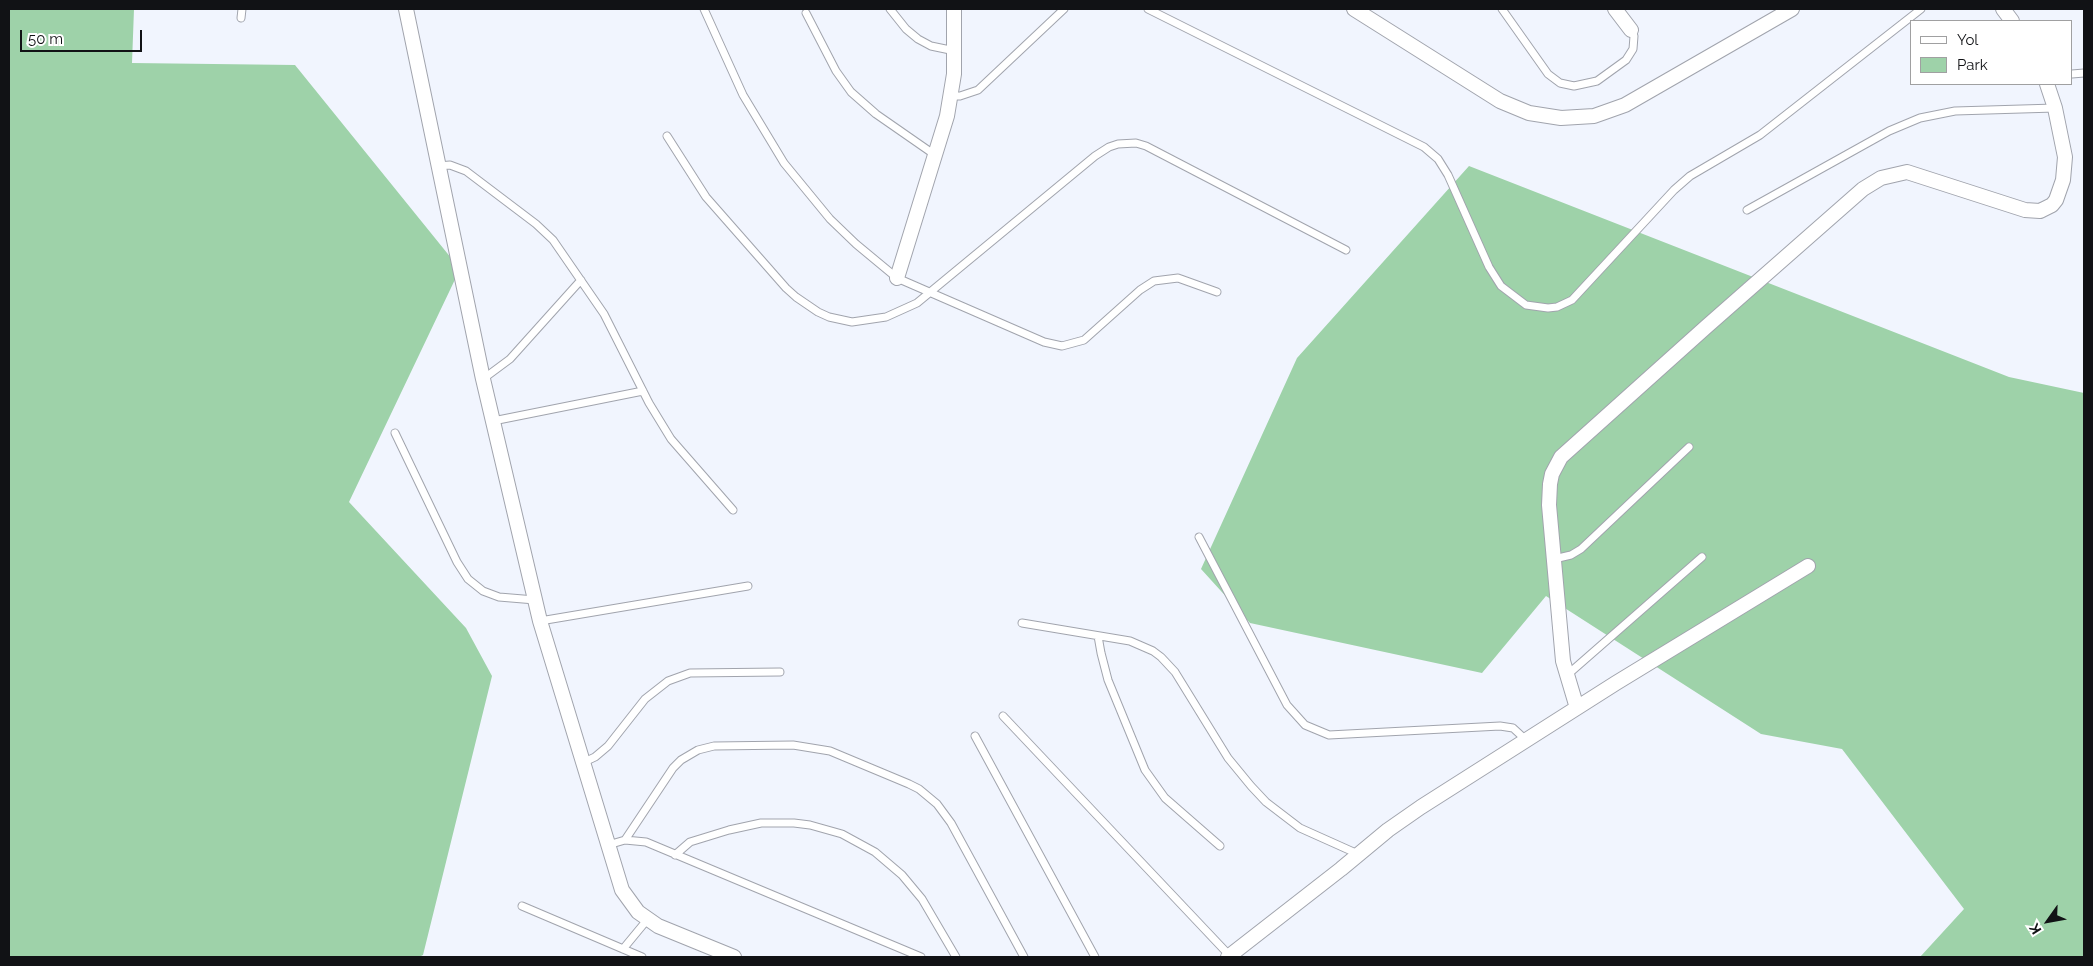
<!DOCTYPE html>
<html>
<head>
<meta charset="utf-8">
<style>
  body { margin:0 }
  #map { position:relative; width:2093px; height:966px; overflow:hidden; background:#f1f5fe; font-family:Raleway,sans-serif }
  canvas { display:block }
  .frame { position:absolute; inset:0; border:10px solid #111215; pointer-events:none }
  .legend { position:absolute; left:1910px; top:20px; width:162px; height:65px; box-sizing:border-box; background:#fff; border:1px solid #a0a0a1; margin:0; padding:6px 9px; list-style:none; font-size:15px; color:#111215 }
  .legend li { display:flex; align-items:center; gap:10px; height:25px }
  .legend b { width:25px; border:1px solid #a0a0a1 }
  .north { position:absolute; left:2023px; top:896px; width:50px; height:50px; -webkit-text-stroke:4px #fff; paint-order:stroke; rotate:238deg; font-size:14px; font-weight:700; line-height:20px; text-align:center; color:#111215 }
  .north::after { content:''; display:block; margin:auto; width:18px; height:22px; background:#111215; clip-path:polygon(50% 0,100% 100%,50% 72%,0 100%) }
  .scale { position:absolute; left:20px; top:30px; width:122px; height:22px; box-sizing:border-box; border:2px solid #111215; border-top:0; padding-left:6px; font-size:15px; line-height:18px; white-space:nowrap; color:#111215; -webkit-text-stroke:4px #fff; paint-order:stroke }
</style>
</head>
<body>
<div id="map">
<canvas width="2093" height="966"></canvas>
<div class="frame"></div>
<ul class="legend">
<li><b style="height:6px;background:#fff"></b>Yol</li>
<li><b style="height:14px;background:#9ed2a9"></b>Park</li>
</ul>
<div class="north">K</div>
<div class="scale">50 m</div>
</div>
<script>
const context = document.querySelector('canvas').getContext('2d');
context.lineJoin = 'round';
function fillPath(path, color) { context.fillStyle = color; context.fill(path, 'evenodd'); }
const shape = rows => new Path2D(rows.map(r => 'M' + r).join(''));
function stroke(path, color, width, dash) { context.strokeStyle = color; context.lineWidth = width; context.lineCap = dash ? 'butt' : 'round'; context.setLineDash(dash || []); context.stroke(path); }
fillPath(shape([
  [9,9,134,9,132,63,295,65,460,269,349,502,466,628,492,676,423,955,419,957,9,957],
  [1469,166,2009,377,2084,393,2084,957,1920,957,1964,909,1842,749,1761,734,1546,596,1482,673,1250,623,1201,569,1297,358]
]), '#9ed2a9');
const service = shape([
  [704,9,743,95,784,163,830,219,856,244,897,278,1044,342,1062,346,1084,340,1140,290,1154,281,1178,278,1217,292],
  [890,9,906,29,918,39,931,46,955,51],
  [1148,9,1424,147,1438,159,1448,175,1489,267,1501,286,1526,305,1548,308,1557,307,1572,300,1674,190,1690,176,1760,135,1921,9],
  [1502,9,1548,74,1560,83,1574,86,1597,81,1626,60,1633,49,1634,36,1631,30],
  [806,13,836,71,851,92,876,114,935,155],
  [241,18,242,9],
  [2072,74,2084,73],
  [951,96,960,96,978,90,1064,9],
  [667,136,706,197,786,288,796,297,818,312,829,317,852,322,886,317,917,303,1095,156,1109,147,1118,144,1136,143,1146,146,1346,250],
  [438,166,450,165,466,171,536,224,553,240,604,314,649,403,671,439,733,510],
  [1747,210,1889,131,1920,118,1955,111,2055,108],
  [483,379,510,359,581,280],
  [493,421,643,391],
  [395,433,457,562,468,579,483,591,499,597,535,600],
  [1199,537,1287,705,1305,725,1329,735,1500,726,1513,728,1526,740],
  [1554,559,1571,555,1581,549,1689,447],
  [540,621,748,586],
  [1022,623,1130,641,1153,651,1161,657,1175,672,1228,758,1251,786,1266,802,1300,828,1358,854],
  [1098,636,1101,653,1108,680,1145,770,1165,798,1220,846],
  [1566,676,1702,557],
  [1003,716,1230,956],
  [975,736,1095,957],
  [582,763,595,757,608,746,645,699,668,681,690,673,780,672],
  [625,840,673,768,681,760,698,750,714,746,793,745,830,751,909,784,919,789,937,804,951,823,1024,957],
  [608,845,625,840,646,842,921,957],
  [675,855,690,842,729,830,761,823,794,823,810,825,842,834,875,852,902,875,922,899,956,957],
  [522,906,642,957],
  [623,949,647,920]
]);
const minor = shape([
  [406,9,483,379,540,621,622,890,638,912,658,926,734,957],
  [1354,9,1500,101,1529,113,1561,118,1594,116,1625,105,1792,9],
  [1615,9,1631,30],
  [2003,9,2012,21],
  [897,278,947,116,954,74,954,9],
  [1577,708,1563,661,1549,505,1550,484,1552,474,1561,457,1706,327,1863,189,1881,178,1907,172,2025,210,2040,211,2052,205,2056,200,2063,180,2065,157,2055,108,2047,84],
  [1228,957,1341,869,1388,830,1421,807,1616,683,1808,566]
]);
stroke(service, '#a1a4ad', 9);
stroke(minor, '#a1a4ad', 16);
stroke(service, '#fff', 7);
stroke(minor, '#fff', 14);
</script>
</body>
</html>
